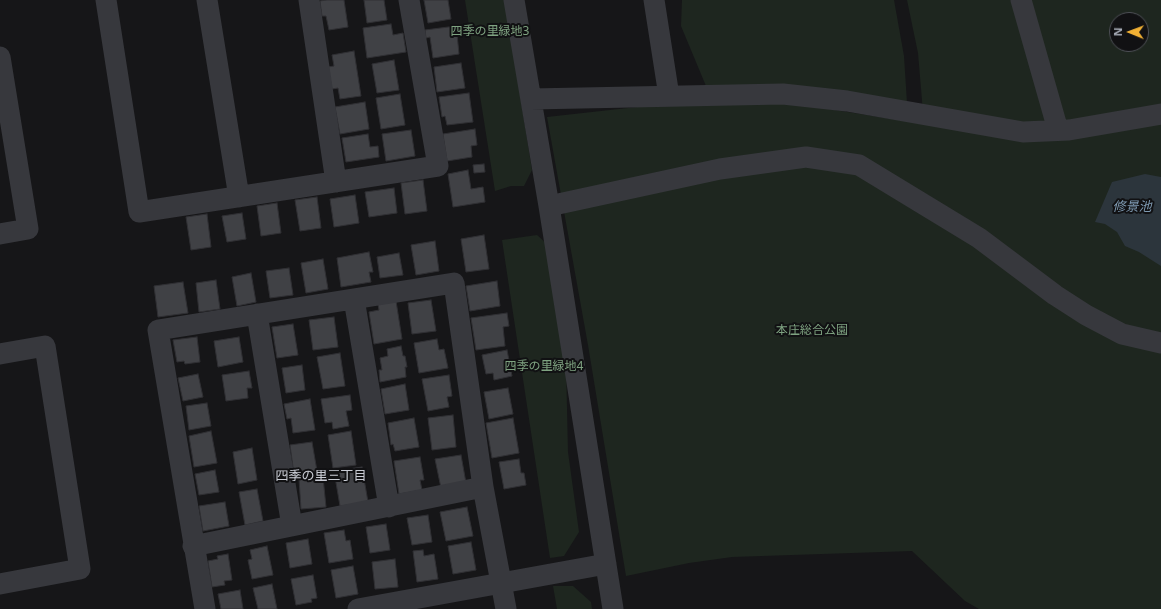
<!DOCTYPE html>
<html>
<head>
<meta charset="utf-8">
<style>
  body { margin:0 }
  #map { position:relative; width:1161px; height:609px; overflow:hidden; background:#161618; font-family:"Noto Sans",sans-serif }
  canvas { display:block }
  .north { position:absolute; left:1109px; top:12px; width:40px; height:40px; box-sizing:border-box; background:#111113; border:1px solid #4d4f55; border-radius:50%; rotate:271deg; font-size:11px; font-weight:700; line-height:16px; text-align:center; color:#a8adb8 }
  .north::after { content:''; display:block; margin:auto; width:14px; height:18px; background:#f2b134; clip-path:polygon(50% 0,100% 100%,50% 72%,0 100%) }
</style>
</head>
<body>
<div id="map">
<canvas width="1161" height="609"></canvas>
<div class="north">N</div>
</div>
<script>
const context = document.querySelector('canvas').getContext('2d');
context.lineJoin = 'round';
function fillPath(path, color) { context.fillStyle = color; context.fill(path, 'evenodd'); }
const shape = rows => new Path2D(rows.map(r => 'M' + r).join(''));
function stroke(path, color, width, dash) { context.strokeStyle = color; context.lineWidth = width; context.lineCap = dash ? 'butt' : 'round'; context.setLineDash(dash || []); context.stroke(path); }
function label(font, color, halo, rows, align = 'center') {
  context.font = font + ' "Noto Sans","Noto Sans JP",sans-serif'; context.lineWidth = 4; context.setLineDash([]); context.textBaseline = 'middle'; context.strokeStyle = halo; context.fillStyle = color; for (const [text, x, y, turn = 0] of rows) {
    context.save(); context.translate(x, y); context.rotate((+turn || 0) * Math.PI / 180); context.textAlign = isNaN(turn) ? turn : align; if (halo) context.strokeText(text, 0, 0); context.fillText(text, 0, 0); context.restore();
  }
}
fillPath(shape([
  [465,0,505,0,532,170,524,186,511,186,495,191],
  [682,0,894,0,904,56,907,103,706,86,681,26],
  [907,0,1161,0,1161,609,979,609,965,601,912,551,732,557,689,563,626,576,588,345,547,117,646,106,784,102,924,124,918,53],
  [1117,20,1141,20,1141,44,1117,44],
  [537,235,547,244,566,365,568,452,579,532,564,556,550,558,502,240],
  [553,586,573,586,591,602,592,609,557,609]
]), '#1e261f');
fillPath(shape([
  [1145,174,1161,177,1161,266,1139,252,1125,246,1117,232,1105,224,1095,222,1112,182]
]), '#2c353c');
const building = shape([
  [326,0,344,0,348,27,329,30,326,16,322,16,320,1,326,0],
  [364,0,384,0,387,20,367,23,364,0],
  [424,0,448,0,451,19,428,23,424,0],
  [391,24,393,35,403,33,406,52,367,58,363,28,391,24],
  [464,25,465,33,457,34,459,54,433,58,430,37,426,38,425,30,464,25],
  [354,51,361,96,340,99,338,88,332,89,328,67,334,66,332,55,354,51],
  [394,60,399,90,377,93,372,64,394,60],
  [461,63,465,88,437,92,434,67,461,63],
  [469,93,473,122,447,125,445,116,442,117,439,97,469,93],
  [400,94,405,125,381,129,376,98,400,94],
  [365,102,369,129,340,134,335,107,365,102],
  [475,129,477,145,471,146,472,157,447,161,443,134,475,129],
  [411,130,415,156,386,161,382,134,411,130],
  [368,134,370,147,378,146,379,157,346,162,342,138,368,134],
  [484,164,485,172,474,173,473,165,484,164],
  [468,170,471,189,483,187,485,202,453,207,448,174,468,170],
  [423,180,427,211,405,214,401,183,423,180],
  [394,188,397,213,369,217,365,192,394,188],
  [355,195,359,223,334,227,330,199,355,195],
  [317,197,321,228,300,231,295,200,317,197],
  [277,203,281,233,261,236,257,206,277,203],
  [242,213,246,239,227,242,222,216,242,213],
  [207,214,211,247,191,250,186,217,207,214],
  [484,235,489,269,466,272,461,239,484,235],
  [435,241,439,271,416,275,411,245,435,241],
  [369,252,373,272,369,272,371,282,341,287,337,258,369,252],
  [399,253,403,275,380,278,377,257,399,253],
  [323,259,328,289,306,293,301,263,323,259],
  [289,268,293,295,270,298,266,271,289,268],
  [251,273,256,302,237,306,232,277,251,273],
  [216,280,220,309,199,312,196,283,216,280],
  [497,281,500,306,470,311,466,286,497,281],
  [183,282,188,313,158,317,154,286,183,282],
  [431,300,436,331,412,334,408,303,431,300],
  [396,301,402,339,374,344,369,312,379,310,378,304,396,301],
  [507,313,509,326,503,327,505,346,476,350,471,318,507,313],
  [334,317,338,347,313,350,309,320,334,317],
  [293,324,298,355,277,358,272,327,293,324],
  [197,337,200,362,185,364,184,361,177,362,173,340,197,337],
  [239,337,243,362,218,367,214,341,239,337],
  [437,339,439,350,444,349,448,368,419,373,414,343,437,339],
  [401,346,403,356,405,356,407,367,405,367,406,377,380,382,379,370,382,370,380,358,388,356,387,349,401,346],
  [507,350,512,376,494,380,493,373,486,374,482,355,507,350],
  [340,353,345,386,323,389,317,357,340,353],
  [302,365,305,390,286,393,282,368,302,365],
  [249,371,252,388,247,388,248,398,226,401,222,375,249,371],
  [198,374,203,397,183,401,178,378,198,374],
  [449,375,452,396,447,397,449,407,428,411,422,379,449,375],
  [405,384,409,410,385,414,381,389,405,384],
  [508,388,513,414,489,419,484,392,508,388],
  [350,395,352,410,346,411,349,426,333,429,332,422,325,423,321,399,350,395],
  [310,399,315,430,293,433,291,418,287,419,284,404,310,399],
  [207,403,211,426,189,430,186,406,207,403],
  [453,415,456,447,432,450,428,418,453,415],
  [414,418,419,447,395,451,393,444,391,445,388,423,414,418],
  [513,418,519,453,492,458,486,423,513,418],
  [211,431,217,463,194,467,189,436,211,431],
  [351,431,356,465,333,468,328,435,351,431],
  [312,442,317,471,294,474,290,445,312,442],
  [252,448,257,480,238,484,233,452,252,448],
  [461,455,466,483,441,488,435,459,461,455],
  [420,457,424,480,420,480,422,490,399,494,394,461,420,457],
  [519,459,521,473,524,473,526,485,504,489,499,462,519,459],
  [362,467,368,502,340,506,334,471,362,467],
  [215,470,219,492,199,495,195,474,215,470],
  [323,477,326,507,301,509,299,479,323,477],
  [257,489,263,521,245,525,239,492,257,489],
  [225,502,229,526,203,531,199,506,225,502],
  [467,507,473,536,446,541,440,512,467,507],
  [428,515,432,542,412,545,407,518,428,515],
  [386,524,390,550,370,553,366,527,386,524],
  [344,530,346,541,350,540,353,559,329,563,324,533,344,530],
  [308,539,312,564,290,568,286,543,308,539],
  [471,542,476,570,453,574,448,546,471,542],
  [267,546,273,575,252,579,248,560,252,559,250,550,267,546],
  [423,550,424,556,434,554,438,579,417,582,413,551,423,550],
  [228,554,232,580,224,581,225,585,212,587,208,561,218,559,217,556,228,554],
  [395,559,398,587,375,589,372,562,395,559],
  [353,566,358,594,336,598,331,570,353,566],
  [313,575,317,598,311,599,312,602,296,605,291,579,313,575],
  [272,584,277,609,258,609,253,588,272,584],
  [240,590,243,609,221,609,218,594,240,590]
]);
fillPath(building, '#404145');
stroke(building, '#303034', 1);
stroke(shape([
  [106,0,139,212,438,166,409,0],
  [207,0,239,197],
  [309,0,336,182],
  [514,0,549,206,613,609],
  [654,0,669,96],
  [1021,0,1058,130],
  [0,57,28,229,0,234],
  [531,99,783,94,847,101,1023,132,1069,130,1161,114],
  [549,206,720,169,806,157,859,165,979,238,1055,295,1086,315,1122,334,1161,343],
  [354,299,389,507],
  [257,314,292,526],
  [0,354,45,346,80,569,0,584],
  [193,546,483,487],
  [205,609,158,330,454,283,483,487,506,609],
  [358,609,606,564]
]), '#37383d', 21);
label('12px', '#7fa381', '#111113', [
  ["四季の里緑地3",490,32],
  ["本庄総合公園",812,331],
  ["四季の里緑地4",544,367]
]);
label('italic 13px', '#7f9bb3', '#111113', [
  ["修景池",1132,207]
]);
label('13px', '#c9ccd4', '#111113', [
  ["四季の里三丁目",321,476]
]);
</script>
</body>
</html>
